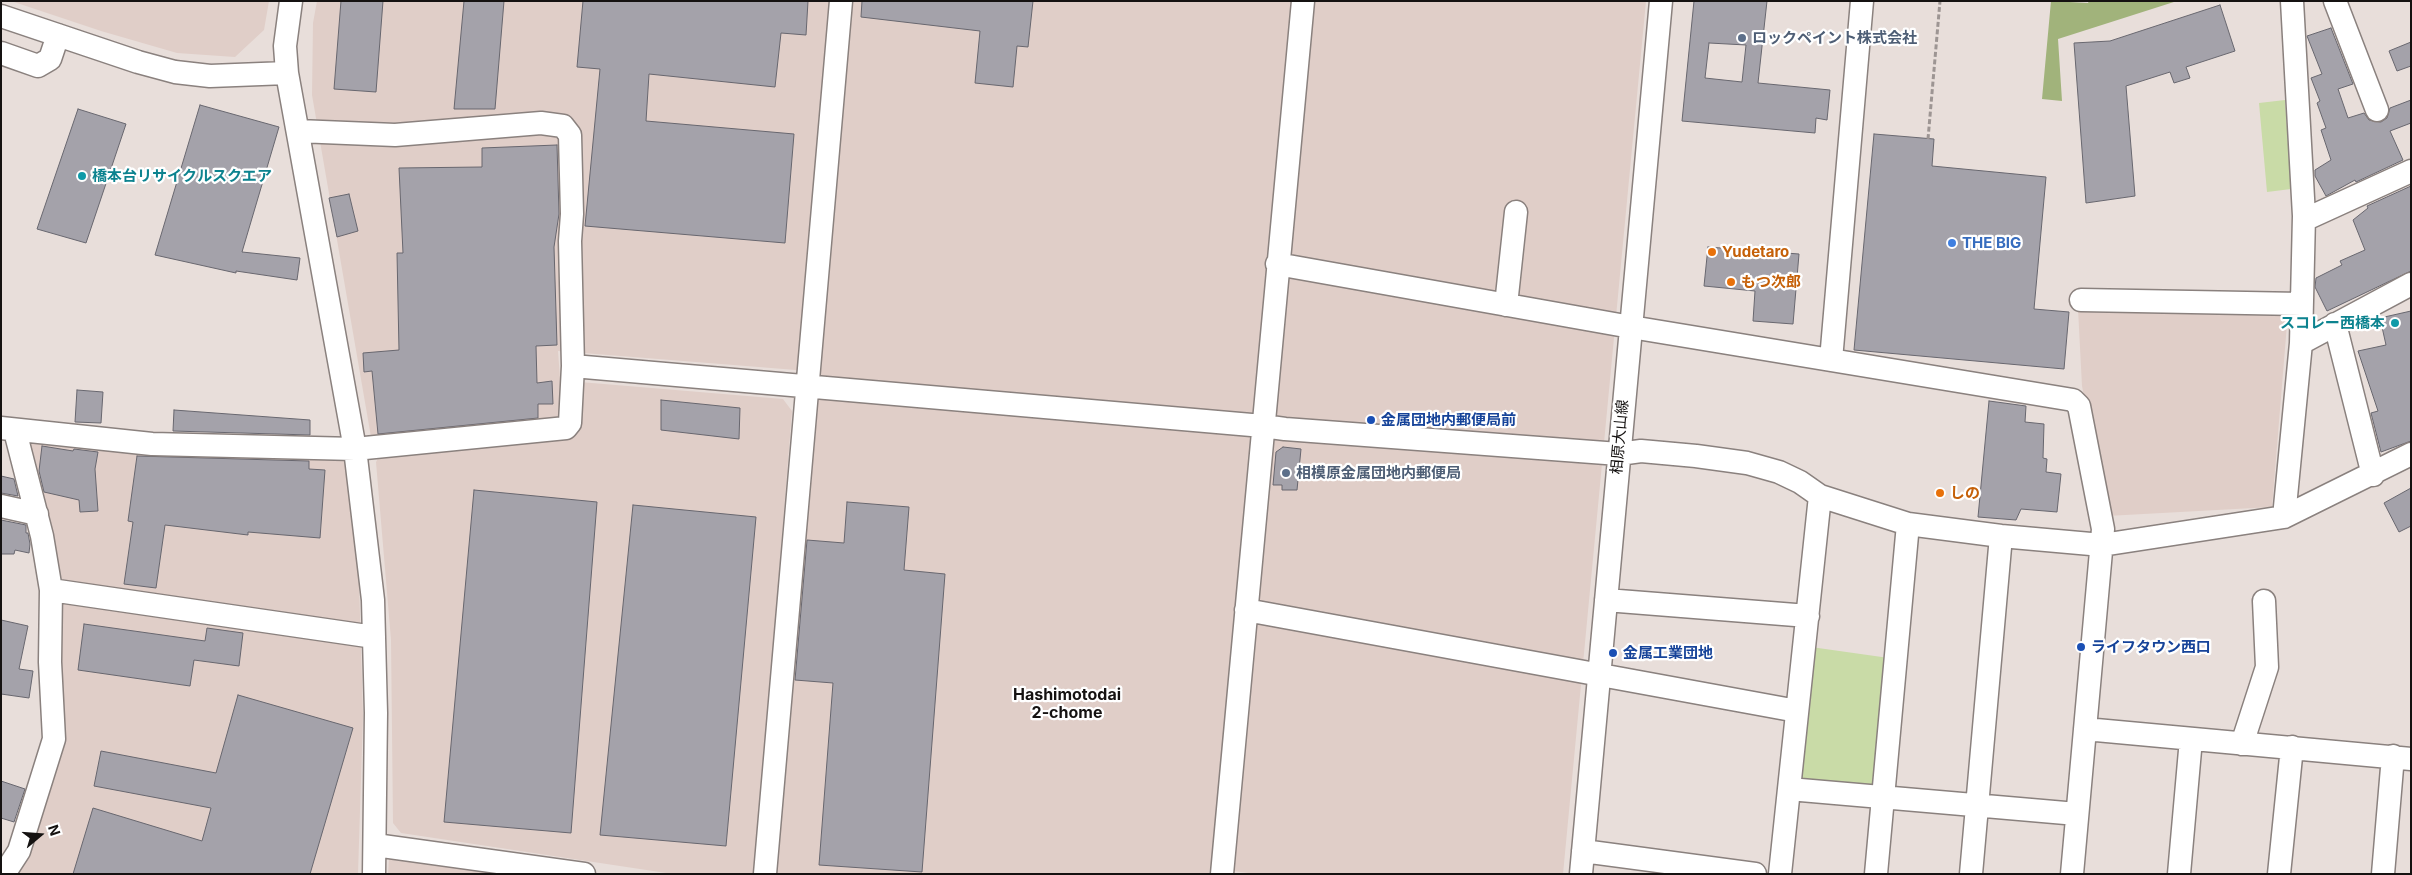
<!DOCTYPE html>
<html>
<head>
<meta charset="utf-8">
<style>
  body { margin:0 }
  #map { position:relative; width:2412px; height:875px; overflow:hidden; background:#e8deda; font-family:Inter,sans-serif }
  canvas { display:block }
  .frame { position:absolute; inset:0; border:2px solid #151211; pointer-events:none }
  .north { position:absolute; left:15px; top:810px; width:50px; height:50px; -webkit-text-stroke:4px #fff; paint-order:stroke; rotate:72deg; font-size:14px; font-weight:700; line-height:20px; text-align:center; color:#151211 }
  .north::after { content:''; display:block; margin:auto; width:18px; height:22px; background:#151211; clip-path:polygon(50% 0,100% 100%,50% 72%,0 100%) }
</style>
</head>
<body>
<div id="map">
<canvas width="2412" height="875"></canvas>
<div class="frame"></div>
<div class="north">N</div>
</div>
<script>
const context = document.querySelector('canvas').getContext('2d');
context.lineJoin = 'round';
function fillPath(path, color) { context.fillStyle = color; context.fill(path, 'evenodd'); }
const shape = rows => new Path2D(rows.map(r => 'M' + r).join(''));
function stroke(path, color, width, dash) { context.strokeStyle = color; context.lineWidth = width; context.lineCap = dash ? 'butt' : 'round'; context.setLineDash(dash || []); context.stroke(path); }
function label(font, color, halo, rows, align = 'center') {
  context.font = font + ' Inter,"Noto Sans JP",sans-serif'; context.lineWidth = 4.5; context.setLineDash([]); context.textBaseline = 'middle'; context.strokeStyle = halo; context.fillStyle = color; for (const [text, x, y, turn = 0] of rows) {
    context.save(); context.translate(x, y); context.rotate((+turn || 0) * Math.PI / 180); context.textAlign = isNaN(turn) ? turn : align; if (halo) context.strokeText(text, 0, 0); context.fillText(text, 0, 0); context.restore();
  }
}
fillPath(shape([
  [11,1,269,1,264,30,235,57,177,53,101,31],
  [317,1,1646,1,1563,874,1256,874,1210,868,1209,874,776,874,821,372,558,351,563,418,371,437,312,95,313,23],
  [2078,309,2288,312,2272,507,2107,516,2082,386],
  [580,382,783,399,792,411,755,874,673,874,401,833,393,823,391,640,376,462,380,455,572,434],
  [15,431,355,449,363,716,358,874,4,874,54,739,51,590],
  [389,858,500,874,388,874]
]), '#e0cec8');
fillPath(shape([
  [2285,100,2291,189,2267,192,2259,103],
  [1804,646,1896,659,1883,797,1789,789]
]), '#c9dba7');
fillPath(shape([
  [2051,1,2088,3,2089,1,2177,1,2058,39,2062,101,2042,99]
]), '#a1b37b');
const building = shape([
  [341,1,383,1,376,92,334,89,341,1],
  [464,1,504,1,495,109,454,109,464,1],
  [583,1,808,1,806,35,781,33,775,87,649,74,646,121,794,134,785,243,585,226,600,69,577,67,583,1],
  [862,1,1033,1,1028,47,1017,46,1013,87,975,83,980,31,861,17,862,1],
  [1694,1,1767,1,1758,83,1830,90,1827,120,1816,118,1815,133,1682,121,1694,1],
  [1709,43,1746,45,1742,82,1705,78,1709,43],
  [2220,5,2235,51,2186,67,2190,78,2174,83,2170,72,2126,86,2135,196,2086,203,2074,43,2110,41,2220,5],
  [2331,28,2353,84,2338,89,2348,118,2364,113,2369,120,2381,122,2387,118,2390,108,2411,100,2411,123,2390,131,2403,160,2356,182,2355,180,2326,196,2315,176,2315,170,2331,160,2321,130,2326,128,2317,103,2320,101,2311,78,2322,74,2307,36,2331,28],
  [2411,42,2411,66,2397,71,2389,51,2411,42],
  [200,105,279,127,242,252,300,258,297,280,236,271,236,273,155,255,200,105],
  [78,109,126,124,86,243,37,229,78,109],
  [1874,134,1934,139,1932,166,2046,177,2034,309,2069,312,2064,369,1854,350,1874,134],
  [557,145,559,214,554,247,557,345,536,346,537,383,552,381,553,404,538,404,538,418,378,434,372,371,364,372,363,353,399,350,397,253,403,253,399,168,482,167,482,148,557,145],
  [2411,186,2411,271,2327,311,2315,287,2316,278,2342,265,2340,261,2365,250,2353,220,2368,208,2367,206,2411,186],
  [349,194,358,231,337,237,329,198,349,194],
  [1708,247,1799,254,1793,324,1753,321,1755,291,1704,286,1708,247],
  [2411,311,2411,441,2381,452,2371,413,2378,411,2358,351,2386,345,2380,318,2411,311],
  [77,390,103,392,101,423,75,422,77,390],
  [661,400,740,408,739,439,661,430,661,400],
  [1989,401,2026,406,2025,422,2044,424,2043,458,2047,459,2046,472,2061,474,2057,512,2021,509,2016,520,1978,517,1989,401],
  [174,410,310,420,310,435,173,431,174,410],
  [42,446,73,451,74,449,98,452,95,469,98,511,80,512,79,500,44,492,39,471,42,446],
  [1283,447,1301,449,1297,490,1282,490,1282,485,1273,485,1276,452,1283,447],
  [137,456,309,461,309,469,325,470,320,538,248,532,248,535,165,525,156,588,124,584,133,522,128,521,137,456],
  [1,476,14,479,18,496,1,493,1,476],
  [2411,488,2411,526,2399,532,2384,503,2411,488],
  [474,490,597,502,571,833,444,822,474,490],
  [847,502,909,507,904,570,945,574,922,872,819,865,833,683,795,680,807,540,844,543,847,502],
  [633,505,756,517,726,846,600,835,633,505],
  [1,520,26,525,26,533,28,533,30,544,29,553,15,550,14,554,1,554,1,520],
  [1,620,28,626,19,669,33,671,29,698,1,694,1,620],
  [84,624,205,641,207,628,243,633,239,666,194,660,190,686,78,670,84,624],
  [238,695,353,728,310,874,73,874,93,808,202,841,211,808,94,786,101,751,216,773,238,695],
  [1,781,25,789,14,822,1,818,1,781]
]);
fillPath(building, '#a4a2aa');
stroke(building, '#68676f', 1);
const minor = shape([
  [291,1,285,46,287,73,355,449,373,600,376,713,374,874],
  [2335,1,2377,110],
  [1,16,138,62,175,72,210,76,287,73],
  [1,53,38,66,50,59,58,35],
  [2304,220,2411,171],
  [1277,264,1631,327,2073,400,2079,406,2103,529,2072,874],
  [2081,300,2301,304],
  [1506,305,1516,212],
  [2335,324,2373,475],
  [2301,343,2411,284],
  [1831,360,1862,1],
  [573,366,1263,426,1285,429,1619,454,1641,451,1696,456,1747,463,1779,472,1800,482,1820,496,1908,524,2001,536,2102,545,2284,517,2411,454],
  [1,428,152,444,355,449,566,428,570,423,573,366,570,241,572,214,570,135,563,126,541,123,395,135,298,131],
  [1,506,37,514],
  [2284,517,2301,343,2304,216,2292,1],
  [51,590,374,637],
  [1606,600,1808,616],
  [1246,610,1797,711],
  [2085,729,2411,759],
  [2242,744,2267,667,2264,601],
  [1789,789,2077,814],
  [375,845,584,874],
  [1583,851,1755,874],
  [4,874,19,851,54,739,50,662,51,590,42,536,15,431],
  [765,874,841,1],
  [1222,874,1303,1],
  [1581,874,1661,1],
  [1780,874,1820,496],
  [1876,874,1908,524],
  [1971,874,2001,536],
  [2179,874,2191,739],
  [2279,874,2292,747],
  [2383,874,2393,756]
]);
stroke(minor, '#8a817e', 25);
stroke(shape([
  [1928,139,1940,1]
]), '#9d9593', 3, [5, 2.5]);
stroke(minor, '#fff', 22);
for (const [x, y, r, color] of [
  [1742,38,5,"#5c6f8a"],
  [82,176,5,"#0f9aa8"],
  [1952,243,5,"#3f7fe0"],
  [1712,252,5,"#e8710a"],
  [1731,282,5,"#e8710a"],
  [2395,323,5,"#0f9aa8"],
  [1371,420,5,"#1a4fb4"],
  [1286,473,5,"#5c6f8a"],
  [1940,493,5,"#e8710a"],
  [2081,647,5,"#1a4fb4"],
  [1613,653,5,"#1a4fb4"]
]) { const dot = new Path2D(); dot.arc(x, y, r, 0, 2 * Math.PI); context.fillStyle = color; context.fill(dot); stroke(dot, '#fff', 2); }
label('bold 15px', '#4e5e75', '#fff', [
  ["ロックペイント株式会社",1752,38],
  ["相模原金属団地内郵便局",1296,473]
], 'left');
label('bold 15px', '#0d838f', '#fff', [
  ["橋本台リサイクルスクエア",92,176],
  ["スコレー西橋本",2385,323,"right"]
], 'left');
label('bold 15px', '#366cbe', '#fff', [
  ["THE BIG",1962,243]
], 'left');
label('bold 15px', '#c56008', '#fff', [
  ["Yudetaro",1722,252],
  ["もつ次郎",1741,282],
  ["しの",1950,493]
], 'left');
label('bold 15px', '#164399', '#fff', [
  ["金属団地内郵便局前",1381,420],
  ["ライフタウン西口",2091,647],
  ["金属工業団地",1623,653]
], 'left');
label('15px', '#151211', '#fff', [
  ["相原大山線",1620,437,-85]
]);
label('bold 16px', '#151211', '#fff', [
  ["Hashimotodai",1067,695],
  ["2-chome",1067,713]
]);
</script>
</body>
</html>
